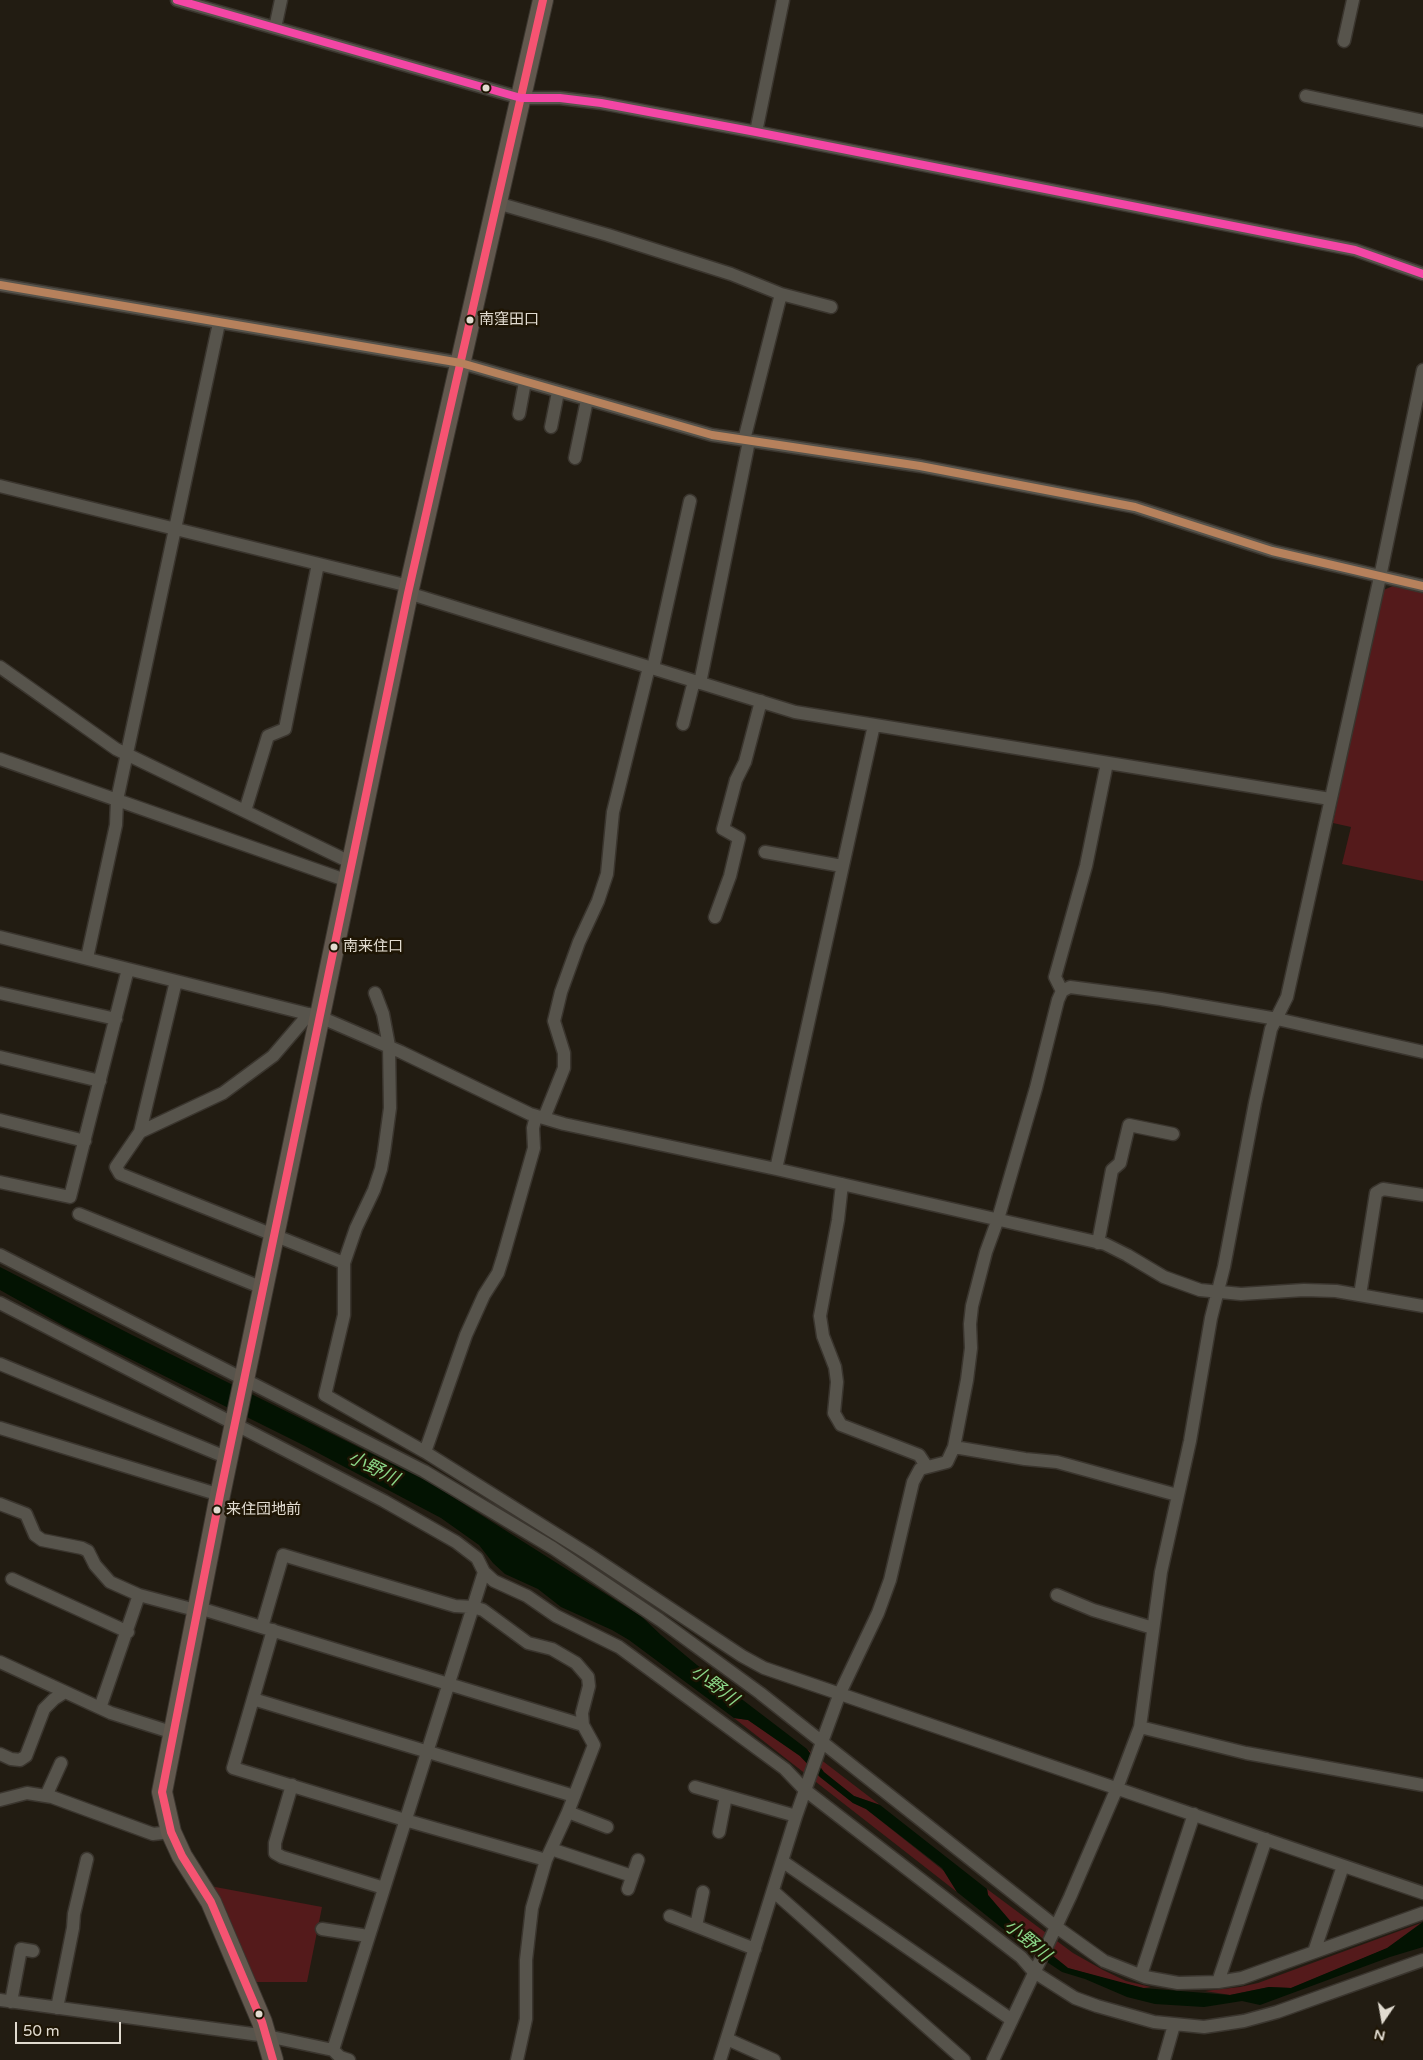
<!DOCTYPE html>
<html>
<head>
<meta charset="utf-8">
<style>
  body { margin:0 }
  #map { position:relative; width:1423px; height:2060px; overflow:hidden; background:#221c12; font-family:"Varela Round",sans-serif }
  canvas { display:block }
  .north { position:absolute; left:1358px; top:1995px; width:50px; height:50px; -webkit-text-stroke:4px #1e1504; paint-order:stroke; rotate:192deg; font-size:14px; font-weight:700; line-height:20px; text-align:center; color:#e1dbd0 }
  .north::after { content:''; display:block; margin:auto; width:18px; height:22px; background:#e1dbd0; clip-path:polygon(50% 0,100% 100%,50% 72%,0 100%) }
  .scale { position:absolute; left:15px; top:2022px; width:106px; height:22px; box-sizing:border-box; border:2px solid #e1dbd0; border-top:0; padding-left:6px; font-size:15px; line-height:18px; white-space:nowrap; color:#e1dbd0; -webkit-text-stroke:4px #1e1504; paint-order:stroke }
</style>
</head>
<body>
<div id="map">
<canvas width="1423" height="2060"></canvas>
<div class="north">N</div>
<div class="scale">50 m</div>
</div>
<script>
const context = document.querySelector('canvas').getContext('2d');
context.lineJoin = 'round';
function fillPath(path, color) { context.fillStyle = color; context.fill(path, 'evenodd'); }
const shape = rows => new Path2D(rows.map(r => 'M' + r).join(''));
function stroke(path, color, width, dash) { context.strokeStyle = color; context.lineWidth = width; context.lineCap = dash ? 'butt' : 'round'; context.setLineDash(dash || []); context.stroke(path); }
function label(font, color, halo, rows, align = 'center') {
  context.font = font + ' "Varela Round","Noto Sans JP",sans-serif'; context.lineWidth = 5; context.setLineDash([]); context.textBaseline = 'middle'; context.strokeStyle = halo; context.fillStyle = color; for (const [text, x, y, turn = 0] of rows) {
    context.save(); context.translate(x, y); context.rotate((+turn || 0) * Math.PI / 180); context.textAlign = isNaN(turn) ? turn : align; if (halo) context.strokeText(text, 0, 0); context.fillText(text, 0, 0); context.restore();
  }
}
fillPath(shape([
  [1393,586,1423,592,1423,881,1342,864,1351,827,1333,823,1381,591],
  [734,1718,748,1720,800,1756,820,1777,853,1803,866,1809,944,1871,957,1892],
  [807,1749,880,1805,854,1796,823,1772],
  [210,1886,322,1907,307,1982,255,1982,226,1910],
  [987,1889,1073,1953,1103,1970,1126,1981,1151,1987,1144,1988,1121,1983,1068,1968,1012,1923,988,1895],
  [1421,1923,1388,1948,1291,1988,1269,1987,1230,1995,1205,1991,1240,1987,1258,1983]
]), '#541a1b');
fillPath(shape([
  [0,1267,132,1335,429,1482,642,1617,661,1635,697,1665,807,1749,824,1772,854,1796,880,1805,987,1889,988,1895,1012,1923,1068,1968,1143,1988,1230,1995,1269,1987,1291,1988,1387,1948,1423,1922,1423,1947,1390,1957,1260,2005,1242,2001,1204,2007,1155,2004,1127,1997,1085,1979,1062,1972,1032,1952,957,1892,942,1868,866,1809,853,1803,820,1777,800,1756,748,1720,734,1718,629,1640,612,1630,561,1607,538,1589,505,1574,493,1563,479,1545,441,1518,305,1446,66,1327,0,1290]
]), '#031302');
const minor = shape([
  [177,0,521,98,560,98,601,103,756,132,1355,250,1423,274],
  [275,28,281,0],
  [1344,41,1353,0],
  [1306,96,1423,121],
  [756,132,783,0],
  [497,203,608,235,731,274,781,294,831,307],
  [0,285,461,363,712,435,920,466,1135,507,1272,551,1423,586],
  [519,414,525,382],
  [551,427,558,392],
  [744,440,781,294],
  [575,458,587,400],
  [0,486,409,586],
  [408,593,795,712,1330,799],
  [0,667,116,749,352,863],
  [653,668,690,501],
  [700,683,749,441],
  [683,724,694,681],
  [0,759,348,881],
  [245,811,268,736,285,729,318,564],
  [765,852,842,866],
  [715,917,730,876,739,838,723,829,736,780,745,762,761,701],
  [0,937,320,1017,401,1052,530,1114,564,1124,776,1169,1105,1244,1127,1255,1164,1277,1200,1290,1241,1294,1304,1290,1336,1291,1423,1306],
  [87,958,116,825,117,800,219,323],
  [176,981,140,1132,116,1167,120,1174,344,1263],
  [1062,991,1055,977,1086,866,1107,763],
  [0,993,116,1019],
  [375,993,383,1014,389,1046,390,1108,384,1152,381,1169,374,1190,356,1228,344,1263,344,1315,325,1395,425,1452,588,1554,742,1656,764,1668,1423,1893],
  [0,1057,100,1081],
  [544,1118,564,1068,564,1053,554,1021,561,992,579,942,598,901,607,874,613,812,649,667],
  [0,1120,85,1141],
  [140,1132,223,1093,273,1056,309,1014],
  [776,1169,874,725],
  [0,1182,70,1197,128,969],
  [842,1184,838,1220,820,1316,823,1336,835,1367,837,1382,834,1413,841,1425,919,1455,927,1467],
  [79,1214,263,1288],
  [1098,1243,1112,1170,1120,1163,1129,1125,1173,1134],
  [0,1255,424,1471,553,1548,660,1620,760,1693,1055,1926,1104,1961,1145,1977,1178,1983,1218,1982,1242,1978,1423,1913],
  [1360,1295,1376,1193,1383,1189,1423,1195],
  [0,1303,384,1501,456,1542,477,1558,484,1572,494,1581,527,1596,556,1616,619,1647,785,1769,805,1790,1021,1957,1034,1972,1075,1998,1097,2006,1154,2022,1204,2027,1244,2021,1277,2012,1423,1960],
  [0,1364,228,1458],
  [0,1428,220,1495],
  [954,1447,1025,1459,1057,1462,1177,1495],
  [425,1452,466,1335,484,1295,498,1273,503,1257,534,1148,533,1128,536,1116],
  [0,1504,26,1514,35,1535,42,1540,82,1548,88,1551,95,1565,110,1582,139,1595,199,1611],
  [12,1579,128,1632],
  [1057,1595,1093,1610,1153,1628],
  [199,1608,583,1725],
  [262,1627,283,1555,455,1606,473,1607,483,1610,528,1643,552,1649,576,1663,588,1677,589,1686,582,1713,583,1725,594,1745,568,1812,546,1860,532,1908,526,1960,526,2019,517,2060],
  [273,1630,233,1768,405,1820,546,1860],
  [0,1662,111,1713,174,1733],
  [253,1699,574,1796],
  [100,1708,139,1595],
  [1140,1727,1246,1753,1423,1785],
  [0,1754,11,1759,20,1760,26,1756,44,1709,54,1699,65,1692],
  [292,1785,275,1843,275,1853,282,1857,384,1888],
  [695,1787,796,1816],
  [46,1796,61,1763],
  [0,1800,27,1793,52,1797,153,1834,171,1832],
  [568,1812,607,1827],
  [719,1832,726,1796],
  [551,1849,632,1876],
  [782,1861,1012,2020],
  [628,1889,638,1860],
  [773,1891,964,2060],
  [670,1916,755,1949],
  [696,1926,703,1892],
  [322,1929,368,1936],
  [1314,1952,1343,1866],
  [1141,1975,1194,1814],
  [1218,1982,1266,1839],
  [0,2000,267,2036,333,2050,340,2057,349,2060],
  [11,2002,21,1949,33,1951],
  [57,2008,73,1928,74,1914,87,1859],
  [727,2039,774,2060],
  [333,2050,484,1572],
  [720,2060,796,1816,822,1742,840,1693,878,1613,890,1580,913,1482,920,1469,947,1462,954,1447,967,1380,971,1348,970,1324,972,1306,986,1252,998,1219,1036,1088,1058,1000,1062,991,1070,987,1161,999,1277,1019,1423,1052],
  [993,2060,1070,1897,1117,1788,1140,1727,1161,1572,1190,1441,1211,1318,1224,1267,1255,1103,1271,1029,1287,997,1380,577,1423,370],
  [1164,2060,1174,2025]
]);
const primary = shape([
  [273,2060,262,2022,211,1902,182,1856,171,1832,162,1792,220,1495,408,593,543,0]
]);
stroke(minor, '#3a352e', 15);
stroke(primary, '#3a352e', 22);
stroke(minor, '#57544c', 12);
stroke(primary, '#62584e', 20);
stroke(shape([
  [273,2060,262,2022,211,1902,182,1856,171,1832,162,1792,220,1495,408,593,543,0]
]), '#f65372', 8);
stroke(shape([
  [177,0,521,98,560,98,601,103,756,132,1355,250,1423,274]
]), '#f346a5', 8);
stroke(shape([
  [0,285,461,363,712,435,920,466,1135,507,1272,551,1423,586]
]), '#b6815c', 8);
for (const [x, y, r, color] of [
  [486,88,4.5,"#e1dbd0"],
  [470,320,4.5,"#e1dbd0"],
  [334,947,4.5,"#e1dbd0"],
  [217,1510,4.5,"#e1dbd0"],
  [259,2014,4.5,"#e1dbd0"]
]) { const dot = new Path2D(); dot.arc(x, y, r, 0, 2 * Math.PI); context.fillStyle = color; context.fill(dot); stroke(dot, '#1e1504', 2); }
label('15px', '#e1dbd0', '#1e1504', [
  ["南窪田口",479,320],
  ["南来住口",343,947],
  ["来住団地前",226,1510]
], 'left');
label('italic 18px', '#8bd788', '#1e1504', [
  ["小野川",373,1469,27],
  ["小野川",714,1686,37],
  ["小野川",1027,1941,40]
]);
</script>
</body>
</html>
